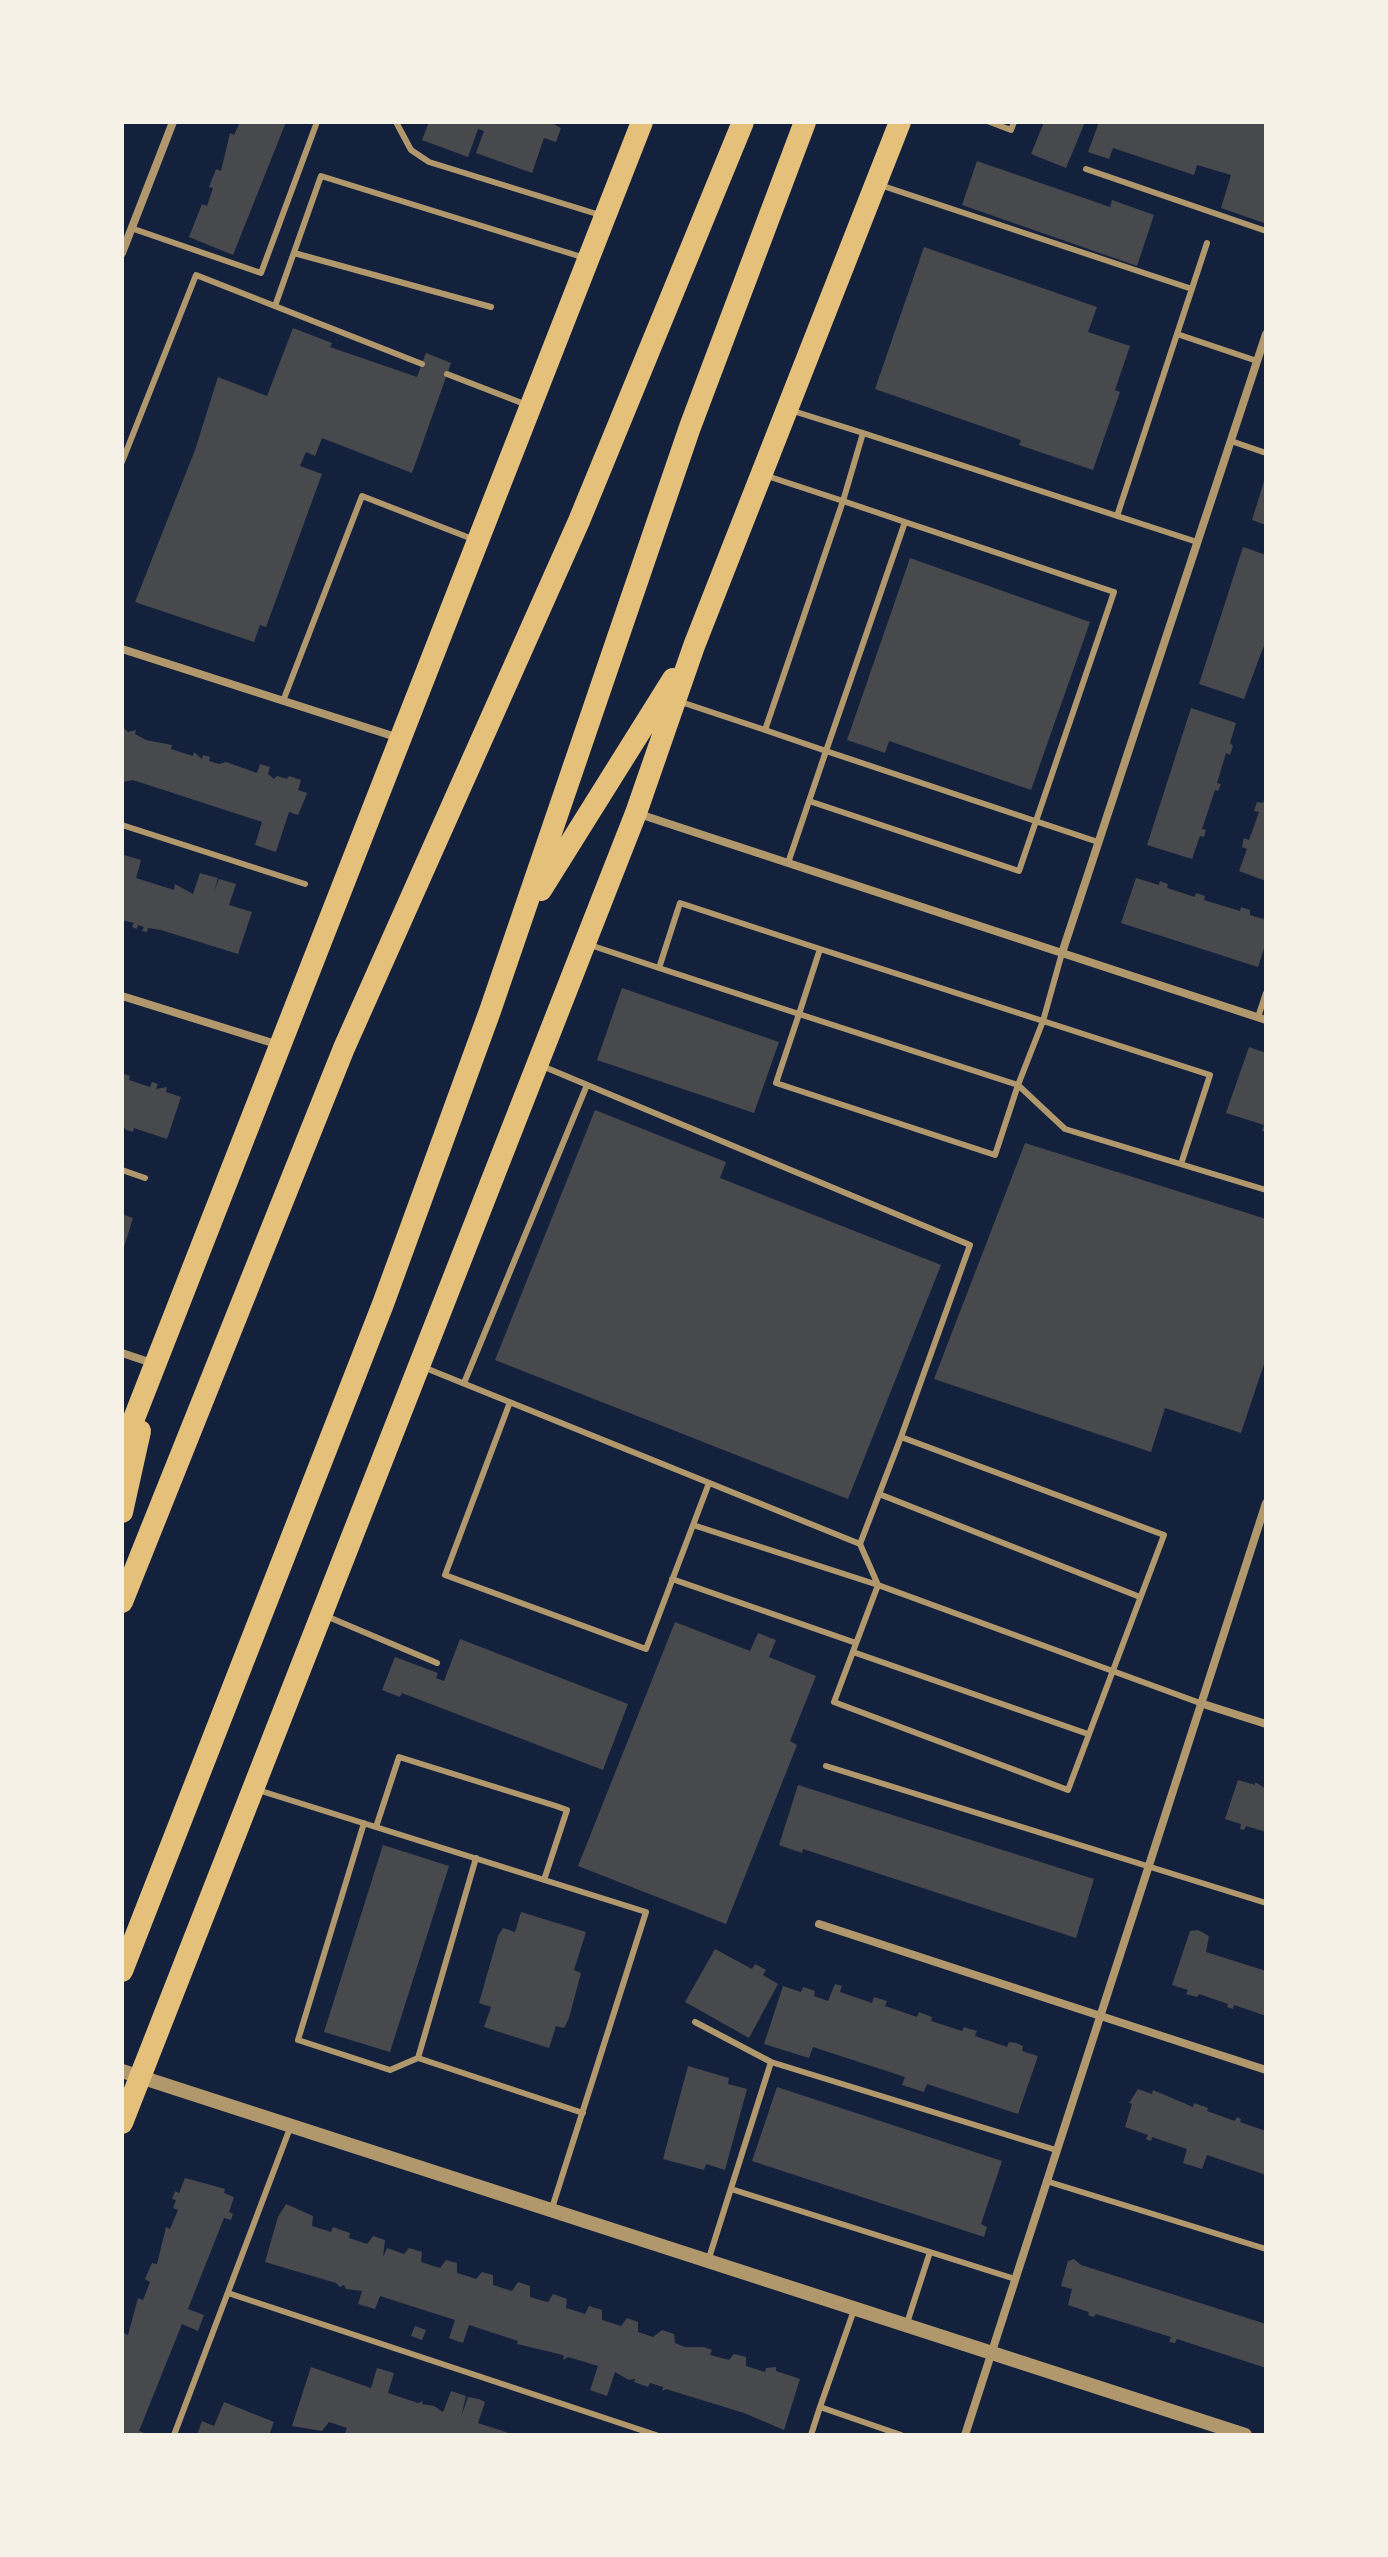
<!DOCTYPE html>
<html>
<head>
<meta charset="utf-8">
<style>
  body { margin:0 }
  #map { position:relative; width:1388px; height:2557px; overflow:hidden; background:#14213d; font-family:"IBM Plex Sans",sans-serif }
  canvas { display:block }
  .frame { position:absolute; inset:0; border:124px solid #f6f1e7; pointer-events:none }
</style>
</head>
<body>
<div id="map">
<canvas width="1388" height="2557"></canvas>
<div class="frame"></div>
</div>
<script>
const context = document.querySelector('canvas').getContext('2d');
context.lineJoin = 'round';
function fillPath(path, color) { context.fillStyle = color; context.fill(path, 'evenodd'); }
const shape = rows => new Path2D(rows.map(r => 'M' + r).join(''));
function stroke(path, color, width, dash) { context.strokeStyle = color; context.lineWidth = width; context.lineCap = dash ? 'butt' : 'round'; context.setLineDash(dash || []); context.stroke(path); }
fillPath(shape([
  [240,122,286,122,233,255,189,237,202,204,207,206,213,188,209,187,216,169,221,171,230,133,234,135],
  [429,122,550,122,561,128,556,142,544,138,532,173,476,153,484,131,478,129,468,157,422,140],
  [1044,122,1085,122,1066,168,1031,154],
  [1099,122,1266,122,1264,223,1221,208,1231,175,1197,165,1194,175,1113,148,1109,159,1088,152],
  [977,161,1110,207,1112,200,1154,215,1137,266,962,205],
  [924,247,1097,307,1088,332,1130,346,1115,390,1120,392,1093,470,1019,445,1021,440,875,389],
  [293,328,332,343,330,347,417,377,426,353,451,363,412,473,322,438,315,456,306,452,300,466,322,474,266,627,260,625,254,642,135,602,195,450,218,377,267,396],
  [1265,478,1266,478,1266,525,1252,520],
  [1243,547,1266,555,1266,640,1244,699,1199,684],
  [910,558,1090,622,1031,790,889,741,885,753,847,740],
  [1191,708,1236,723,1230,743,1233,746,1230,755,1226,753,1217,783,1221,784,1218,791,1215,790,1202,829,1206,830,1204,837,1200,836,1192,859,1147,845],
  [122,726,128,732,136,730,135,734,146,740,172,745,171,749,193,756,194,752,202,759,203,755,210,757,209,761,219,764,226,762,257,773,260,764,270,767,268,774,274,779,277,776,287,779,289,776,301,780,298,790,307,793,304,801,298,815,289,812,276,852,255,845,262,822,133,780,123,782],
  [1266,795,1266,881,1239,871,1247,849,1242,847,1244,838,1249,840,1259,812,1254,811,1257,802,1263,803],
  [124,855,141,860,136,878,174,890,175,884,193,894,200,873,218,878,214,892,219,879,236,884,229,905,252,912,238,954,161,930,148,928,147,932,142,931,144,927,138,925,137,929,132,927,134,923,122,920],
  [1136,878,1159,885,1160,881,1168,884,1167,888,1195,897,1196,893,1205,896,1204,900,1240,911,1241,907,1250,910,1250,915,1266,920,1266,942,1258,967,1121,923],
  [622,988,779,1042,754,1113,597,1060],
  [1249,1047,1266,1053,1266,1132,1262,1131,1264,1125,1226,1113],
  [125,1074,130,1076,129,1080,150,1087,152,1082,158,1084,156,1089,167,1087,166,1092,181,1097,167,1139,134,1128,133,1132,126,1130,122,1124,122,1078],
  [595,1110,726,1162,720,1178,941,1265,848,1499,495,1360],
  [1025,1143,1266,1219,1266,1358,1241,1433,1165,1408,1151,1452,934,1379],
  [122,1214,133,1218,123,1250,122,1250],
  [675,1622,750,1651,758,1633,776,1640,769,1657,816,1676,790,1741,797,1745,726,1924,578,1866],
  [460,1639,628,1704,603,1770,402,1693,400,1697,382,1690,395,1657,438,1673,436,1678,444,1681],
  [1238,1780,1255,1785,1255,1782,1266,1789,1266,1832,1246,1826,1244,1830,1240,1829,1241,1824,1225,1819],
  [798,1785,1094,1879,1076,1938,803,1849,802,1853,779,1845],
  [383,1845,449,1866,390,2052,324,2032],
  [521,1912,586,1932,574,1970,581,1973,569,2018,564,2028,556,2026,549,2048,484,2027,491,2007,479,2003,498,1936,503,1928,515,1932],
  [1198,1930,1209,1936,1206,1952,1266,1971,1266,2016,1234,2005,1233,2009,1227,2007,1228,2004,1199,1994,1197,1997,1186,1994,1188,1990,1172,1985,1190,1931],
  [715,1949,752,1969,755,1964,766,1970,763,1975,778,1984,749,2038,685,2002],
  [835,1984,842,1986,840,1992,872,2003,874,1997,887,2001,885,2006,917,2017,919,2012,932,2017,931,2021,962,2031,964,2027,970,2029,977,2031,975,2036,1007,2047,1009,2042,1016,2043,1023,2046,1022,2051,1038,2056,1018,2114,927,2084,924,2092,902,2085,905,2077,813,2047,809,2058,764,2044,783,1986,801,1992,803,1987,815,1991,814,1996,828,2001],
  [688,2066,729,2078,728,2084,747,2089,725,2170,706,2164,704,2170,663,2159],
  [777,2087,1002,2161,981,2224,987,2227,984,2237,752,2161],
  [1138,2089,1152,2094,1153,2090,1193,2107,1194,2103,1208,2108,1207,2111,1235,2121,1237,2117,1241,2119,1240,2122,1266,2131,1266,2175,1207,2155,1202,2169,1183,2163,1187,2149,1152,2137,1151,2141,1146,2139,1148,2135,1125,2127,1132,2104,1129,2103],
  [185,2178,225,2189,224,2193,234,2197,229,2212,233,2214,231,2220,224,2218,188,2309,204,2315,198,2331,182,2324,139,2431,149,2435,122,2435,122,2338,124,2333,128,2335,138,2298,143,2300,150,2282,145,2279,152,2263,157,2264,166,2227,170,2229,178,2210,173,2208,176,2200,172,2199,175,2191,179,2193],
  [286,2204,313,2216,312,2226,331,2232,333,2227,341,2230,350,2233,349,2238,367,2244,373,2236,385,2240,383,2257,387,2248,404,2254,409,2248,422,2252,421,2262,440,2268,446,2260,457,2263,457,2273,467,2276,476,2279,482,2272,493,2275,493,2285,512,2291,518,2282,530,2286,530,2297,540,2300,548,2302,553,2294,567,2299,566,2308,576,2311,585,2314,589,2306,602,2310,602,2320,621,2326,627,2318,638,2322,638,2332,653,2337,662,2330,674,2334,675,2343,685,2347,704,2347,712,2350,710,2355,729,2360,734,2354,746,2357,746,2366,765,2372,766,2368,776,2367,776,2371,800,2379,784,2430,744,2413,666,2389,662,2391,663,2387,650,2383,648,2387,634,2382,635,2379,629,2380,615,2372,607,2396,590,2390,598,2366,568,2357,563,2360,564,2356,559,2354,517,2344,518,2341,469,2325,463,2343,449,2338,455,2320,380,2296,375,2309,358,2304,362,2291,346,2289,344,2285,340,2287,336,2283,265,2262,278,2217],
  [1074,2259,1081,2265,1266,2324,1266,2368,1177,2339,1175,2343,1169,2342,1171,2337,1096,2314,1094,2317,1088,2315,1089,2312,1068,2305,1072,2289,1061,2286,1068,2261],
  [415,2326,426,2330,422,2340,411,2336],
  [311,2367,371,2388,377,2368,394,2373,388,2393,418,2403,423,2401,422,2404,434,2406,443,2412,451,2391,466,2396,461,2417,468,2397,479,2399,485,2402,478,2423,515,2435,349,2435,345,2433,347,2428,329,2422,322,2431,292,2426],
  [224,2402,274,2422,269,2435,197,2435,202,2421,214,2426]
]), '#48494c');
stroke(shape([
  [396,122,411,150,429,162,600,215],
  [990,122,1011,130,1014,122],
  [1086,169,1266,231],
  [880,185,1192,289],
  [131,228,261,273,317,122],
  [294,253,491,307],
  [275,306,321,176,585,258],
  [1177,334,1257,361],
  [447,374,527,405],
  [790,410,863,433],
  [1231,441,1266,453],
  [122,462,196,275,422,364],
  [1117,516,1207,243],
  [283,701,362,496,475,540],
  [678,701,765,730,843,501,764,475],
  [765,730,826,751,905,522,843,501,863,433,1197,542],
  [809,801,1019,871,1114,592,905,522],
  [122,825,305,884],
  [788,863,826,751,1098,842],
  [590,945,659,968],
  [820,949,799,1014,776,1083,995,1155,1018,1085,799,1014,659,968,680,903,820,949,1043,1021,1210,1075,1181,1164],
  [1062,953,1043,1021,1018,1085,1065,1129,1266,1190],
  [1258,1017,1266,993],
  [542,1066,970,1245,901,1437],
  [122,1170,145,1178],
  [423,1367,860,1544,878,1585,1200,1703],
  [464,1383,587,1085],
  [510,1402,445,1575,646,1649,709,1483],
  [879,1494,1140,1597],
  [693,1525,878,1585,834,1702,1068,1790,1164,1535,901,1437,860,1544],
  [672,1579,856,1643],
  [326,1616,437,1663],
  [853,1652,1088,1734],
  [826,1766,1266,1903],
  [258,1790,646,1912,552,2208],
  [364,1823,298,2040,390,2070,418,2058,583,2113],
  [376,1827,399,1757,556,1806,567,1810,544,1880],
  [695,2022,771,2062,1056,2150],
  [418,2058,476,1858],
  [1046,2181,1266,2249],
  [731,2189,930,2252,907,2323],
  [930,2252,1015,2279],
  [708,2261,771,2062],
  [228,2293,656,2435],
  [854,2310,820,2407,901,2435],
  [174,2435,290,2128],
  [811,2435,820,2407]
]), '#b1986c', 6);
stroke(shape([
  [122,253,173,122],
  [122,649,399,738],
  [636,813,1266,1020],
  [1062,953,1266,334],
  [122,996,279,1045],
  [122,1353,155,1364],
  [1200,1703,1266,1724],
  [819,1924,1266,2070],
  [965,2435,1266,1503]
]), '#b1986c', 8);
stroke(shape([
  [122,2071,1245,2435]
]), '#b1986c', 14);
stroke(shape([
  [541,890,673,679],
  [122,1449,642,122],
  [122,1512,140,1431],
  [122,1602,344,1048,579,521,743,122],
  [122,1971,383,1304,490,1011,690,427,805,122],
  [122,2123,636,813,694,646,900,122]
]), '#e5c07b', 22);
</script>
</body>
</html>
